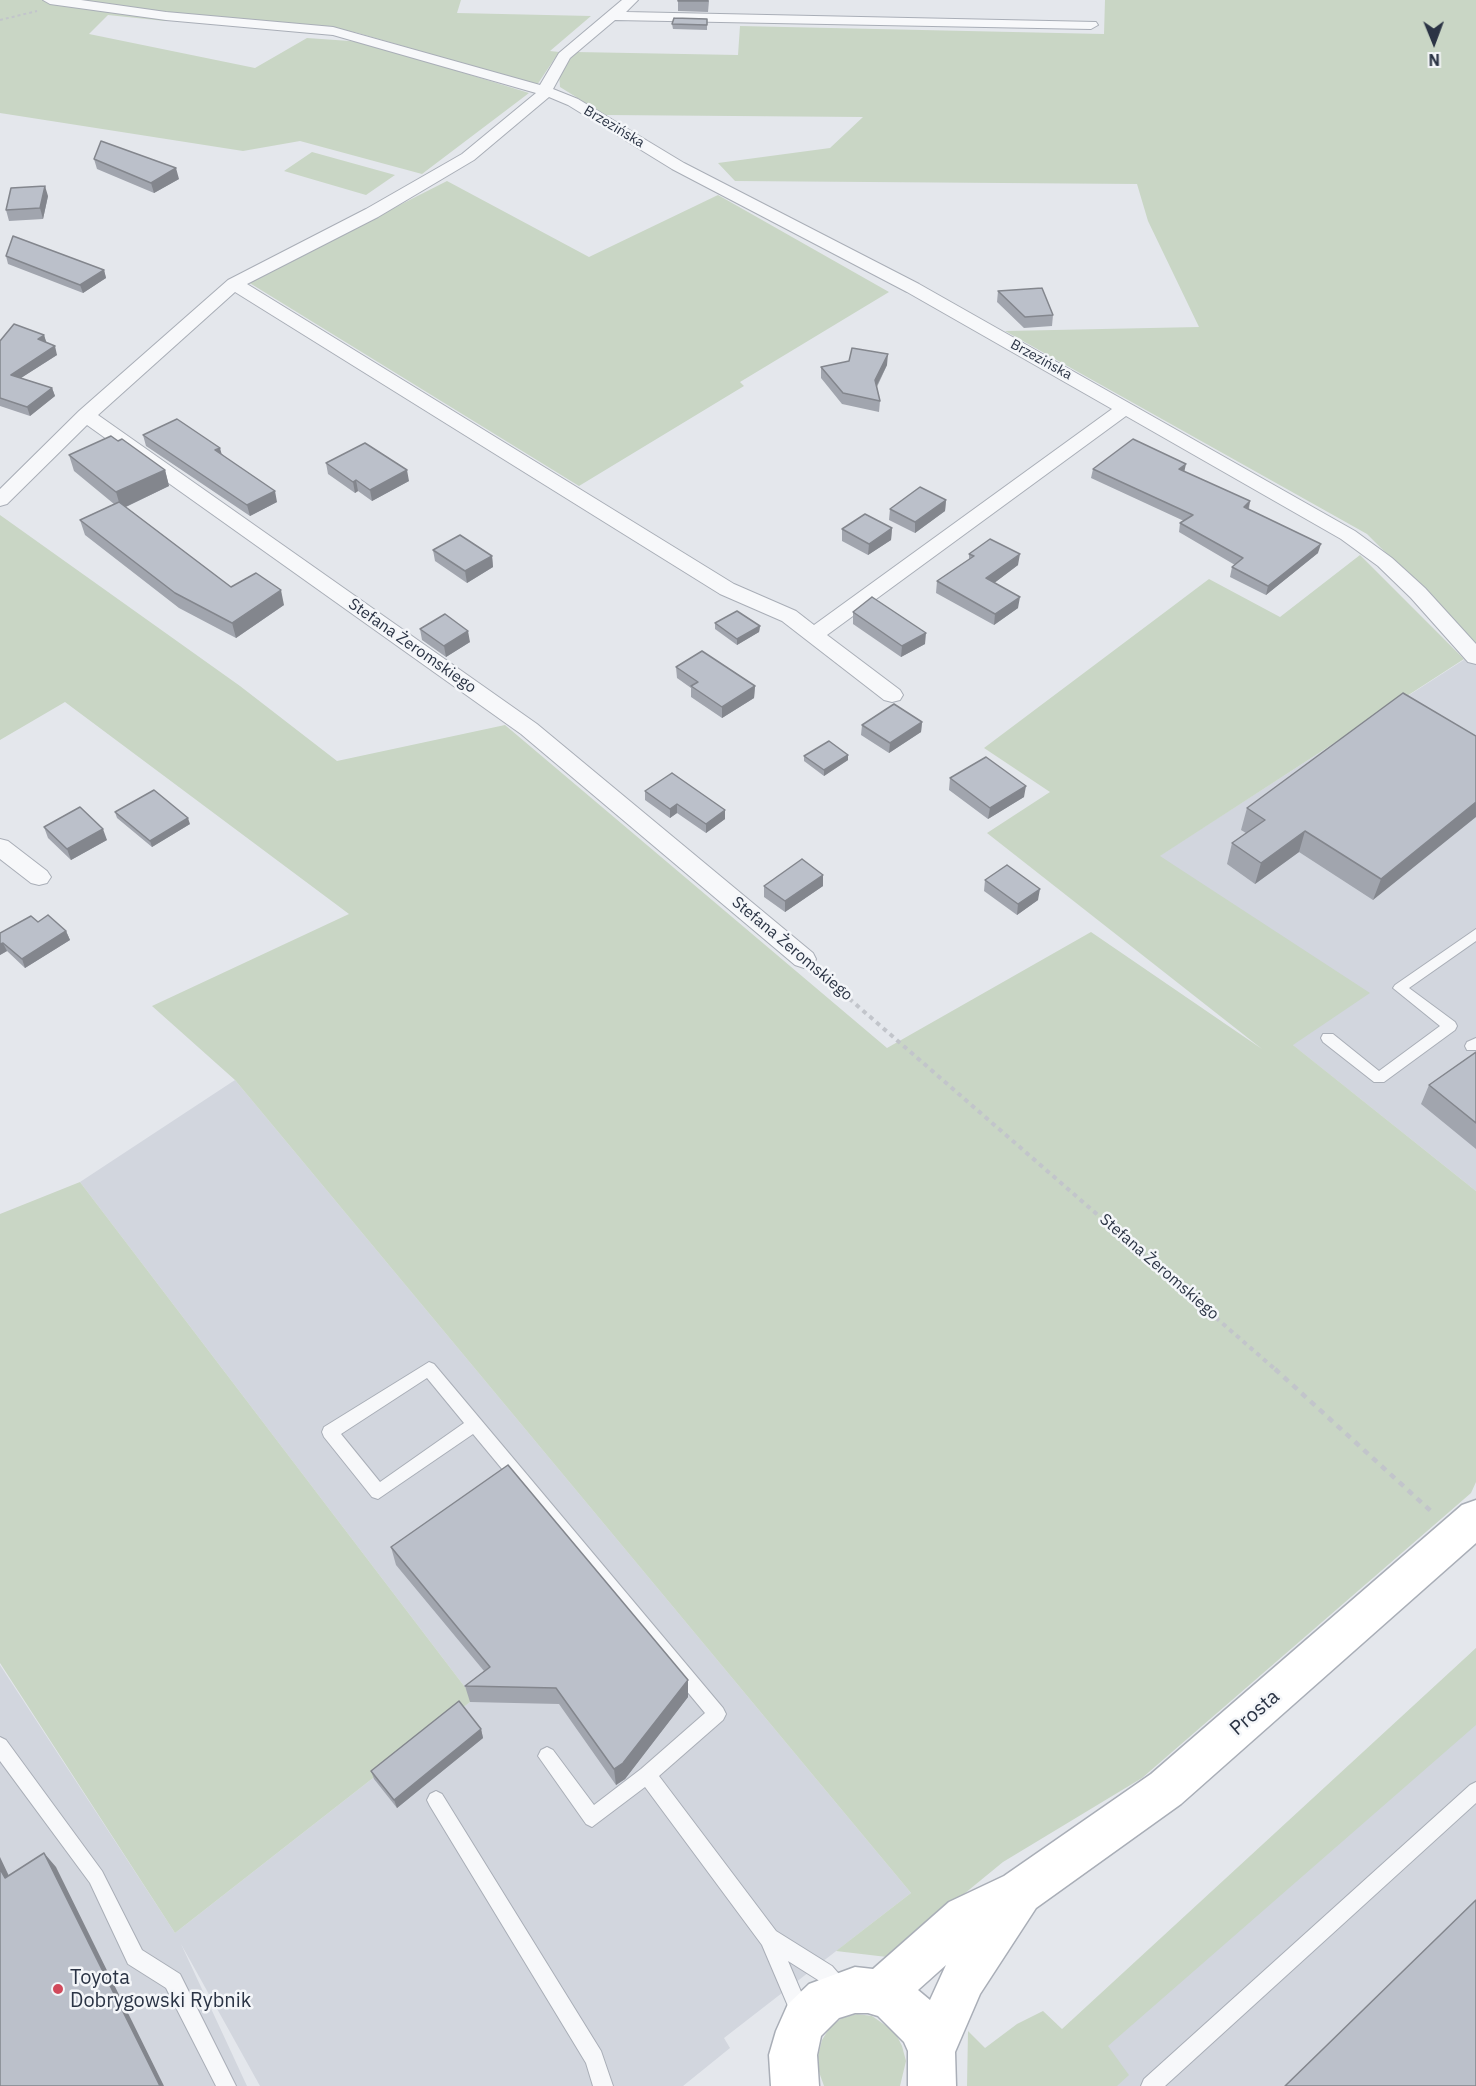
<!DOCTYPE html>
<html>
<head>
<meta charset="utf-8">
<style>
  body { margin:0 }
  #map { position:relative; width:1476px; height:2086px; overflow:hidden; background:#e4e7ec; font-family:"IBM Plex Sans",sans-serif }
  canvas { display:block }
  .north { position:absolute; left:1404px; top:12px; width:60px; height:60px; -webkit-text-stroke:4px #f4f6f9; paint-order:stroke; rotate:179deg; font-size:16px; font-weight:700; line-height:24px; text-align:center; color:#2b3445 }
  .north::after { content:''; display:block; margin:auto; width:21px; height:27px; background:#2b3445; clip-path:polygon(50% 0,100% 100%,50% 72%,0 100%) }
</style>
</head>
<body>
<div id="map">
<canvas width="1476" height="2086"></canvas>
<div class="north">N</div>
</div>
<script>
const context = document.querySelector('canvas').getContext('2d');
context.lineJoin = 'round';
function fillPath(path, color) { context.fillStyle = color; context.fill(path, 'evenodd'); }
const shape = rows => new Path2D(rows.map(r => 'M' + r).join(''));
function stroke(path, color, width, dash) { context.strokeStyle = color; context.lineWidth = width; context.lineCap = dash ? 'butt' : 'round'; context.setLineDash(dash || []); context.stroke(path); }
function label(font, color, halo, rows, align = 'center') {
  context.font = font + ' "IBM Plex Sans",sans-serif'; context.lineWidth = 5; context.setLineDash([]); context.textBaseline = 'middle'; context.strokeStyle = halo; context.fillStyle = color; for (const [text, x, y, turn = 0] of rows) {
    context.save(); context.translate(x, y); context.rotate((+turn || 0) * Math.PI / 180); context.textAlign = isNaN(turn) ? turn : align; if (halo) context.strokeText(text, 0, 0); context.fillText(text, 0, 0); context.restore();
  }
}
fillPath(shape([
  [1473,654,1476,657,1476,1191,1289,1042,1159,856],
  [235,1080,911,1893,724,2038,730,2048,683,2086,260,2086,181,1944,247,2086,0,2086,0,1665,175,1933,474,1699,80,1182],
  [1476,1648,1476,2086,1034,2086]
]), '#d2d6de');
fillPath(shape([
  [0,0,461,0,457,13,591,16,550,51,559,52,537,85,358,33,323,26,183,14,165,21,108,15,89,34,255,68,307,38,364,42,529,93,422,174,300,141,243,151,0,113],
  [1105,0,1476,0,1476,643,1367,534,1005,331,1199,327,1148,221,1137,184,735,181,718,163,830,148,863,117,605,115,560,87,559,73,576,52,738,55,740,26,1104,34],
  [312,152,395,175,366,195,284,171],
  [447,181,589,257,718,195,889,292,740,382,744,386,579,486,248,282],
  [0,515,240,686,337,761,505,725,887,1048,1091,932,1262,1049,987,833,1050,792,984,748,1209,579,1280,617,1360,555,1464,659,1160,856,1370,993,1293,1045,1476,1191,1476,1482,1471,1493,1142,1778,1003,1862,887,1957,836,1951,911,1893,235,1080,152,1006,349,914,65,702,0,740],
  [80,1182,474,1699,175,1933,0,1663,0,1214],
  [1476,1648,1476,1725,1108,2046,1129,2075,1117,2086,967,2086,968,2031,985,2048,1017,2024,1043,2011,1062,2029],
  [857,2014,872,2016,895,2032,902,2046,906,2061,900,2086,824,2086,819,2072,818,2056,822,2040,830,2027,842,2018]
]), '#c9d6c5');
const lane = shape([
  [1476,929,1476,941,1409,988,1455,1022,1457,1026,1455,1030,1384,1082,1374,1082,1323,1042,1321,1038,1323,1034,1333,1034,1379,1071,1440,1026,1393,988,1395,985,1476,929],
  [1476,1038,1476,1050,1467,1050,1465,1046,1467,1042,1476,1038],
  [429,1362,434,1364,723,1708,726,1714,723,1720,659,1776,776,1931,832,1966,846,1982,848,1989,846,1996,839,1998,832,1996,818,1980,788,1961,810,2013,808,2020,801,2022,794,2020,762,1945,645,1787,592,1827,586,1824,538,1756,541,1750,547,1747,553,1750,594,1805,641,1769,705,1713,473,1434,378,1499,372,1497,324,1437,322,1432,324,1427,429,1362],
  [427,1378,464,1423,380,1482,341,1434,427,1378],
  [0,1737,6,1740,102,1871,142,1950,180,1974,236,2086,216,2086,166,1988,128,1964,90,1883,0,1761,0,1737],
  [1476,1782,1476,1803,1165,2086,1141,2086,1144,2079,1470,1785,1476,1782],
  [436,1791,442,1794,601,2051,613,2086,593,2086,586,2063,430,1806,427,1800,430,1794,436,1791]
]);
const street = shape([
  [43,0,81,0,166,12,333,27,540,85,559,53,622,0,638,0,626,12,1096,22,1098,25,1091,29,615,20,570,58,553,89,578,99,684,163,919,284,1355,531,1392,558,1425,588,1476,644,1476,664,1468,662,1411,598,1378,566,1341,539,1126,416,827,635,900,690,903,695,900,700,892,702,884,700,782,621,720,594,235,292,98,415,537,724,813,953,816,959,813,965,804,968,795,965,521,734,87,425,7,504,0,506,0,489,79,411,228,280,366,209,462,154,536,93,333,35,166,20,50,4,43,0],
  [549,97,568,105,672,169,907,292,1112,409,814,625,796,611,734,584,247,284,378,217,474,160,549,97],
  [0,839,8,841,47,871,51,877,47,883,39,885,31,883,0,859,0,839]
]);
const secondary = shape([
  [1476,1500,1476,1543,1181,1804,1036,1908,980,1994,955,2052,956,2086,908,2086,908,2051,904,2042,878,2016,868,2013,855,2013,839,2018,821,2036,817,2055,819,2086,771,2086,769,2055,776,2031,788,2004,809,1984,855,1967,873,1969,949,1902,1004,1876,1151,1774,1462,1505,1476,1500],
  [946,1965,930,2000,918,1990,946,1965]
]);
stroke(lane, '#a9aeb7', 2);
stroke(street, '#a9aeb7', 2);
stroke(secondary, '#a9aeb7', 3);
stroke(shape([
  [0,20,37,11]
]), '#c2c5cb', 2, [3, 3]);
stroke(shape([
  [822,975,1276,1370]
]), '#c2c5cb', 4, [4.5, 4.5]);
stroke(shape([
  [1275,1369,1433,1513]
]), '#c2c5cb', 4.5, [6, 6]);
fillPath(lane, '#f7f8fa');
fillPath(street, '#f7f8fa');
fillPath(secondary, '#fff');
fillPath(shape([
  [678,0,709,1,708,12,678,11],
  [707,19,707,30,673,29,672,24],
  [94,159,179,179,154,193,97,169],
  [48,196,43,219,9,221,6,210],
  [6,256,104,270,106,278,83,293,8,264],
  [998,291,1053,315,1052,326,1024,328,997,302],
  [44,335,46,343,57,355,21,378,52,388,55,396,30,416,0,406,0,341],
  [887,365,877,387,880,401,879,412,842,404,821,378,821,367],
  [143,435,222,454,277,502,250,516,146,446],
  [118,441,165,470,169,486,126,507,231,587,284,605,236,638,179,608,85,535,80,520,114,504,74,471,69,455],
  [326,463,409,481,372,501,358,491,355,493,328,474],
  [1093,469,1184,472,1250,501,1249,509,1318,553,1266,595,1230,577,1232,567,1235,565,1179,532,1180,523,1184,521,1091,478],
  [946,500,945,511,915,533,889,520,890,509],
  [892,528,891,540,868,555,842,541,842,529],
  [433,550,492,556,493,567,467,583,435,561],
  [969,554,1018,565,994,583,1018,608,994,625,936,593,937,581,969,560],
  [853,612,925,644,901,657,853,624],
  [715,623,760,626,759,632,737,645,715,629],
  [420,629,470,642,446,657,422,640],
  [676,667,755,686,754,698,722,718,691,697,691,688,677,678],
  [922,722,921,732,889,753,861,735,862,725],
  [1476,736,1373,900,1299,852,1255,884,1227,864,1232,843,1246,833,1241,830,1247,808],
  [848,755,848,760,824,776,804,761,804,756],
  [950,778,1024,797,988,819,949,790],
  [645,791,725,819,706,833,677,813,670,818,645,800],
  [115,812,190,824,152,847,117,818],
  [44,827,107,840,71,860,48,838],
  [823,875,823,886,785,912,764,897,764,886],
  [985,880,1038,900,1017,915,984,891],
  [38,922,66,931,70,940,25,968,7,951,0,955,0,933],
  [1476,1052,1476,1149,1421,1104,1429,1085],
  [391,1547,688,1680,688,1697,625,1779,616,1785,559,1704,470,1702,465,1686,484,1671,396,1565],
  [481,1729,483,1738,397,1808,374,1779,371,1771]
]), '#a1a5ae');
fillPath(shape([
  [176,168,179,179,154,193,151,183],
  [45,186,48,196,43,219,40,208],
  [104,270,106,278,83,293,80,285],
  [44,335,47,344,38,339],
  [55,346,57,355,13,383,11,375],
  [888,354,887,365,874,391,875,380],
  [52,388,55,396,30,416,27,407],
  [220,448,223,459,215,450],
  [1186,464,1184,473,1179,469],
  [165,470,169,486,121,509,116,492],
  [407,470,409,481,372,501,370,490],
  [356,480,358,491,355,493,353,482],
  [275,491,277,502,250,516,247,505],
  [946,500,945,511,915,533,915,522],
  [1250,501,1248,510,1244,507],
  [892,528,891,540,868,555,869,544],
  [1321,544,1318,553,1266,595,1268,586],
  [1020,554,1018,565,985,590,986,578],
  [492,556,493,567,467,583,465,571],
  [281,590,284,605,236,638,232,623],
  [1020,597,1018,608,994,625,995,614],
  [760,626,759,632,737,645,737,639],
  [468,631,470,642,446,657,444,646],
  [926,633,925,644,901,657,902,646],
  [755,686,754,698,722,718,722,707],
  [922,722,921,732,889,753,890,743],
  [848,755,848,760,824,776,824,770],
  [1026,786,1024,797,988,819,990,808],
  [1476,802,1476,817,1373,900,1381,879],
  [677,804,677,813,670,818,670,809],
  [725,810,725,819,706,833,706,824],
  [188,818,190,824,152,847,150,841],
  [103,829,107,840,71,860,67,849],
  [1305,831,1299,852,1255,884,1261,863],
  [823,875,823,886,785,912,785,901],
  [1040,889,1038,900,1017,915,1018,904],
  [66,931,70,940,25,968,22,959],
  [3,943,7,951,0,955,0,944],
  [688,1680,688,1697,625,1779,616,1785,614,1769],
  [481,1729,483,1738,397,1808,394,1800],
  [44,1853,56,1867,164,2086,160,2086],
  [0,1857,17,1893,5,1878,0,1869]
]), '#83868d');
const building = shape([
  [678,0,708,0,708,1,678,1,678,0],
  [674,18,707,19,707,25,672,24,674,18],
  [101,141,176,168,151,183,94,159,101,141],
  [45,186,40,208,6,210,11,188,45,186],
  [13,236,104,270,80,285,6,256,13,236],
  [1042,288,1053,315,1025,317,998,291,1042,288],
  [14,324,44,335,38,339,55,346,11,375,52,388,27,407,0,398,0,341,14,324],
  [852,348,888,354,875,380,880,401,843,393,821,367,849,361,852,348],
  [177,419,220,448,215,450,275,491,247,505,143,435,177,419],
  [111,436,118,441,122,439,165,470,116,492,69,455,111,436],
  [1133,439,1186,464,1179,469,1250,501,1244,507,1321,544,1268,586,1232,567,1243,558,1180,523,1193,515,1093,469,1133,439],
  [365,443,407,470,370,490,356,480,353,482,326,463,365,443],
  [920,487,946,500,915,522,890,509,920,487],
  [119,502,231,587,256,573,281,590,232,623,175,593,80,520,119,502],
  [865,514,892,528,869,544,842,529,865,514],
  [460,535,492,556,465,571,433,550,460,535],
  [990,539,1020,554,986,578,1020,597,995,614,937,581,974,556,969,554,990,539],
  [872,597,926,633,902,646,853,612,872,597],
  [737,611,760,626,737,639,715,623,737,611],
  [445,614,468,631,444,646,420,629,445,614],
  [702,651,755,686,722,707,691,686,698,682,676,667,702,651],
  [1403,693,1476,736,1476,802,1381,879,1305,831,1261,863,1232,843,1265,820,1247,808,1403,693],
  [894,704,922,722,890,743,862,725,894,704],
  [829,741,848,755,824,770,804,756,829,741],
  [986,757,1026,786,990,808,950,778,986,757],
  [672,773,725,810,706,824,677,804,670,809,645,791,672,773],
  [154,790,188,818,150,841,115,812,154,790],
  [80,807,103,829,67,849,44,827,80,807],
  [802,859,823,875,785,901,764,886,802,859],
  [1007,865,1040,889,1018,904,985,880,1007,865],
  [48,915,66,931,22,959,3,943,0,944,0,933,31,916,38,922,48,915],
  [1476,1052,1476,1123,1429,1085,1476,1052],
  [508,1465,688,1680,623,1763,614,1769,556,1688,465,1686,490,1667,391,1547,508,1465],
  [459,1701,481,1729,394,1800,371,1771,459,1701],
  [44,1853,160,2086,0,2086,0,1869,5,1878,44,1853],
  [1476,1900,1476,2086,1285,2086,1476,1900]
]);
fillPath(building, '#bbc0ca');
stroke(building, '#83868d', 1.5);
for (const [x, y, r, color] of [
  [58,1989,6,"#d1495b"]
]) { const dot = new Path2D(); dot.arc(x, y, r, 0, 2 * Math.PI); context.fillStyle = color; context.fill(dot); stroke(dot, '#f4f6f9', 2); }
label('14px', '#2b3445', '#f4f6f9', [
  ["Brzezińska",614,127,31],
  ["Brzezińska",1041,360,29]
]);
label('16px', '#2b3445', '#f4f6f9', [
  ["Stefana Żeromskiego",412,646,35],
  ["Stefana Żeromskiego",792,949,40],
  ["Stefana Żeromskiego",1159,1267,41]
]);
label('20px', '#2b3445', '#f4f6f9', [
  ["Prosta",1255,1713,-41]
]);
label('20px', '#2b3445', '#f4f6f9', [
  ["Toyota",70,1978],
  ["Dobrygowski Rybnik",70,2001]
], 'left');
</script>
</body>
</html>
